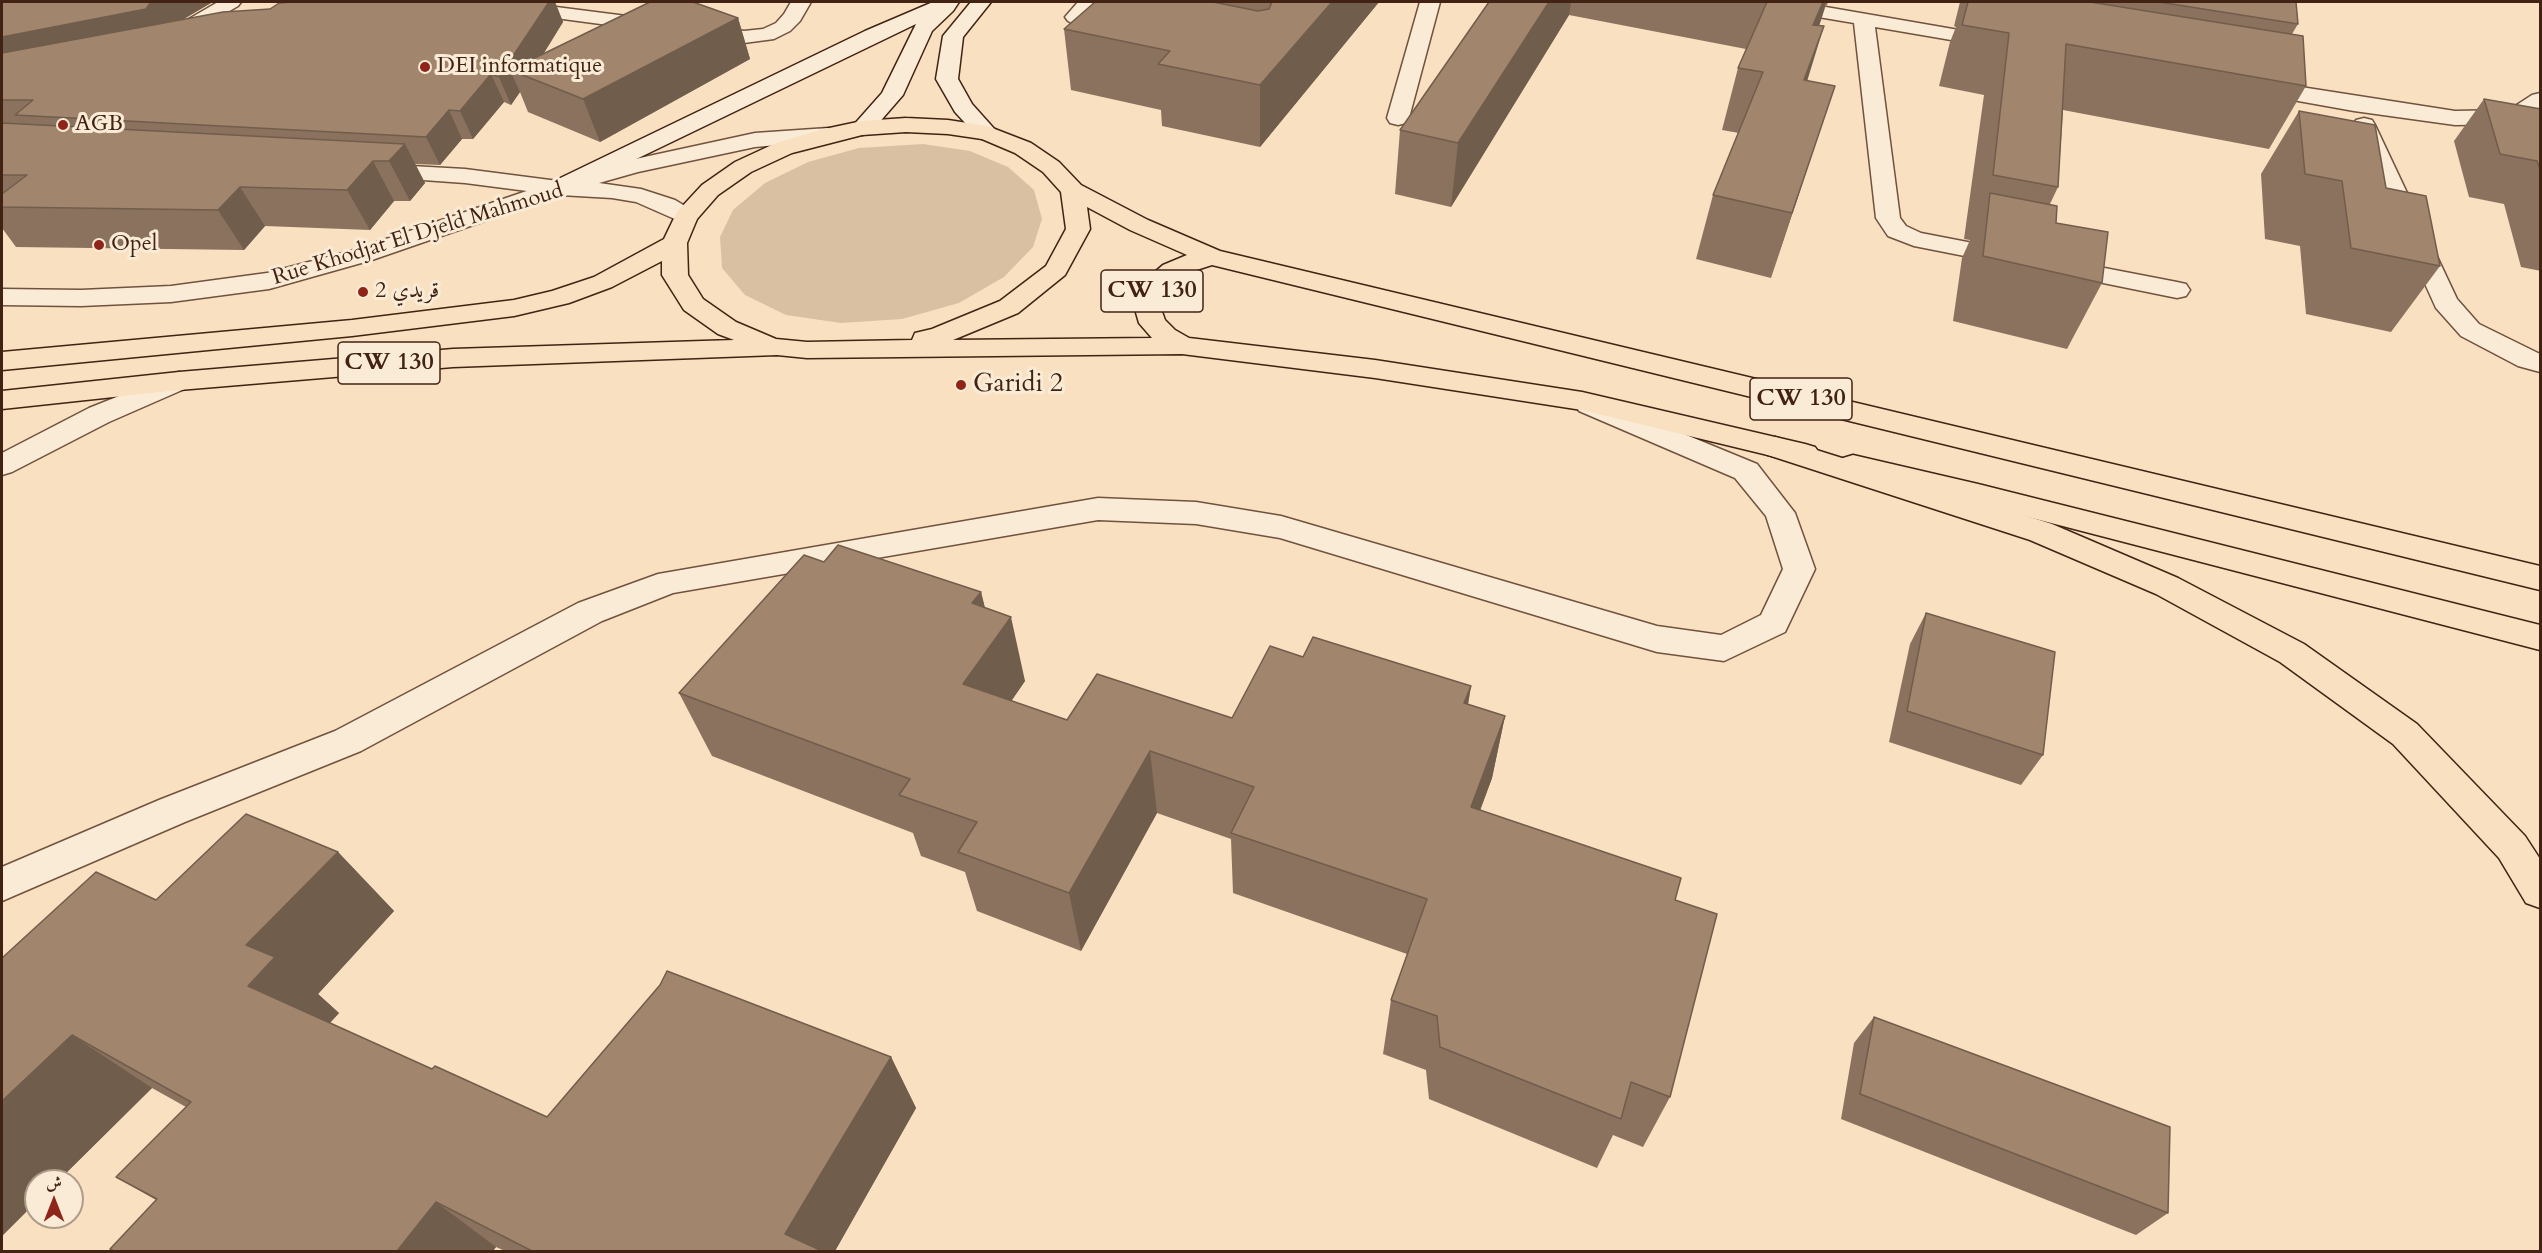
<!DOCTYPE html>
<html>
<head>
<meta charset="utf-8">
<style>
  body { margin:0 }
  #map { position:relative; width:2542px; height:1253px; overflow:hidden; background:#f8e0c0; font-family:Cardo,Amiri,serif }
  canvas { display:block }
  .frame { position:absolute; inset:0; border:3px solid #422213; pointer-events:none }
  .north { position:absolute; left:24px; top:1169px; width:60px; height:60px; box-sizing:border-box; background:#faebd6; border:2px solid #b09b88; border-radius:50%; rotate:0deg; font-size:16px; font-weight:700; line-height:24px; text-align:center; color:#422213 }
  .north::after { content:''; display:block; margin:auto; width:21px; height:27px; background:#8f2418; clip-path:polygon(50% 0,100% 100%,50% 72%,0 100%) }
</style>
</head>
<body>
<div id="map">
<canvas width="2542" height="1253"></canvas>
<div class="frame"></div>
<div class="north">ش</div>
</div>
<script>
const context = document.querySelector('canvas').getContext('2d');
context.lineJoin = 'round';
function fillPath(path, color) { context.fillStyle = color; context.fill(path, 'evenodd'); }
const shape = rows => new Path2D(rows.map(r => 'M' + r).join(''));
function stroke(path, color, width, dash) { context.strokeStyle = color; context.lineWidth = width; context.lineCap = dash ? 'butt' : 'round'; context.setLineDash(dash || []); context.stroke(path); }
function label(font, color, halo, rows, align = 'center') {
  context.font = font + ' Cardo,Amiri,serif'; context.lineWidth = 6; context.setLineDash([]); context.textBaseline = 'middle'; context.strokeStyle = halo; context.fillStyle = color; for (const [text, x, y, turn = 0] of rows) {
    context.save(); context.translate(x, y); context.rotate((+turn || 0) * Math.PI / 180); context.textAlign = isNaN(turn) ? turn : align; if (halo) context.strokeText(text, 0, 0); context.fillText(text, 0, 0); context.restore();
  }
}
fillPath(shape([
  [923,144,970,151,1008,167,1034,190,1042,219,1033,247,1004,277,959,303,902,319,841,323,786,315,745,295,722,268,720,237,733,210,765,183,808,162,859,148]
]), '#d9c0a3');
const minor = shape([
  [218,2,241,2,238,6,177,42,170,44,163,42,160,38,163,34,218,2],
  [517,2,744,31,763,29,776,23,784,14,791,2,811,2,800,21,790,31,774,39,744,43,510,12,507,8,510,4,517,2],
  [1078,2,1099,2,1088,16,1099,22,1124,28,1127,32,1124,36,1117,38,1085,30,1068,21,1065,17,1078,2],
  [1420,2,1440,2,1409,118,1406,123,1398,125,1390,123,1387,118,1420,2],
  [1755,2,1797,2,2005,38,2008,42,2005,46,1998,48,1875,27,1900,218,1906,226,1921,233,2019,252,2023,257,2019,262,2010,265,1914,246,1888,236,1876,218,1854,23,1765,8,1758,6,1755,2],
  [2256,80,2455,111,2509,110,2532,95,2540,93,2540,109,2522,122,2514,124,2455,125,2354,111,2248,92,2245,87,2248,82,2256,80],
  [2364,118,2372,120,2375,125,2457,299,2479,324,2540,354,2540,372,2518,366,2461,336,2436,308,2353,125,2356,120,2364,118],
  [375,164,465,169,558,181,566,183,570,188,566,193,558,195,465,183,367,176,363,171,367,166,375,164],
  [2058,259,2177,282,2186,284,2190,290,2186,296,2177,298,2049,272,2045,267,2049,262,2058,259]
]);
const tertiary = shape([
  [828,128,836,130,839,135,836,140,755,147,638,172,599,183,641,189,675,200,695,212,698,217,695,222,686,224,636,202,612,198,560,195,372,260,269,289,171,302,81,306,2,305,2,289,81,290,171,286,267,273,354,250,550,183,568,181,572,176,626,161,755,133,828,128],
  [179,372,189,375,193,381,189,387,109,422,12,472,2,475,2,453,89,408,179,372],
  [1589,395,1757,464,1795,513,1815,569,1785,632,1724,661,1657,652,1280,538,1196,524,1098,520,673,593,602,621,361,751,185,822,2,901,2,867,159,800,335,731,578,603,658,574,1098,498,1196,502,1281,516,1657,626,1721,635,1761,615,1783,569,1766,516,1735,478,1579,411,1575,404,1579,397,1589,395]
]);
const secondary = shape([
  [933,2,959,2,953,11,932,31,903,95,870,133,862,135,854,133,851,128,882,93,916,24,566,193,558,195,550,193,546,188,550,183,865,31,933,2],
  [971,2,991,2,963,37,958,79,972,104,998,133,995,138,987,140,979,138,955,112,936,79,943,36,971,2]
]);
const primary = shape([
  [906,118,948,120,987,126,1031,143,1059,162,1081,185,1148,220,1220,251,2540,566,2540,590,1212,265,1181,275,1162,294,1161,309,1165,320,1175,330,1189,338,1375,360,1582,392,1805,444,1815,447,1820,454,1815,461,1805,464,1582,410,1375,378,1182,354,807,358,777,355,453,367,179,390,2,409,2,391,179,372,453,349,734,340,718,334,684,310,662,275,662,261,612,287,569,303,514,316,352,336,2,370,2,352,352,320,514,300,552,291,594,277,664,239,677,212,702,185,735,162,776,143,820,130,862,121,906,118],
  [906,132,948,134,982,139,1015,153,1043,172,1061,192,1066,229,1046,266,1000,301,932,329,915,333,912,340,807,342,776,339,736,322,703,299,688,275,687,243,697,219,718,195,751,172,792,153,862,135,906,132],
  [1087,207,1130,230,1187,255,1163,265,1149,277,1136,294,1135,309,1139,323,1152,338,953,340,1018,313,1065,275,1090,229,1087,207],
  [1853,455,1978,484,2540,625,2540,650,1978,504,1843,472,1838,465,1843,458,1853,455]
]);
const trunk = shape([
  [1775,437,2052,524,2178,578,2304,644,2417,724,2525,836,2540,859,2540,908,2526,903,2499,858,2393,744,2280,662,2156,594,2030,540,1765,454,1760,447,1765,440,1775,437]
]);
stroke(minor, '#70523e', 3);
stroke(tertiary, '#70523e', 3);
stroke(secondary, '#422213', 3);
stroke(primary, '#422213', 3);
stroke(trunk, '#422213', 3);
fillPath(minor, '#faebd6');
fillPath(tertiary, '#faebd6');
fillPath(secondary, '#faebd6');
fillPath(primary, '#f8e0c0');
fillPath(trunk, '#f8e0c0');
fillPath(shape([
  [2,2,210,2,211,3,183,19,270,9,292,2,555,2,563,22,544,53,738,18,750,59,600,142,528,112,520,92,511,105,504,102,473,139,462,139,440,165,415,164,425,183,410,201,394,201,370,230,265,226,244,250,16,247,2,228],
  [1095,2,1379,2,1260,147,1162,126,1161,110,1071,90,1064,29],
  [1489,2,1828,2,1827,5,1826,5,1819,26,1807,80,1814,148,1771,278,1696,259,1713,195,1739,133,1722,130,1738,68,1746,49,1569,15,1451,207,1395,194,1400,130],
  [1960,2,2296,2,2298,24,2292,34,2306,86,2269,149,2063,110,2058,187,2050,204,2056,223,2102,283,2067,349,1953,321,1962,258,1970,240,1964,239,1984,95,1939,86,1950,42,1956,27,1954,26],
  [2484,99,2541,109,2541,271,2521,267,2504,204,2469,197,2454,141],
  [2299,111,2386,188,2440,266,2391,332,2306,314,2300,246,2265,239,2261,174],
  [824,562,981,592,985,608,1025,681,1011,701,1067,720,1232,718,1303,657,1471,686,1468,705,1505,716,1492,778,1480,810,1675,900,1670,1097,1643,1147,1613,1135,1597,1168,1429,1099,1426,1070,1383,1054,1391,1000,1407,954,1233,893,1231,839,1157,813,1081,951,977,911,965,872,921,856,913,833,712,756,679,693],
  [1926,613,2043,755,2021,785,1889,742,1910,644],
  [338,852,394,911,318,994,339,1013,330,1023,432,1069,547,1117,891,1057,916,1108,835,1251,505,1251,496,1247,493,1251,114,1251,156,1200,116,1177,186,1107,152,1088,58,1181,36,1181,36,1202,2,1236,2,958],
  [1874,1017,2168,1213,2136,1235,1841,1119,1854,1043]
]), '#8a725e');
fillPath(shape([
  [151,2,210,2,211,3,167,29,2,68,2,37],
  [549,2,555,2,563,22,529,77,510,70,520,92,511,105,499,77],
  [1332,2,1379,2,1260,147,1260,85],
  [1549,2,1571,2,1569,15,1451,207,1458,143],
  [1823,2,1826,2,1821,20,1795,86,1813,25],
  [738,18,750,59,600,142,583,99],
  [1824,26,1805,88,1804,80],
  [491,74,504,102,473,139,460,111],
  [1835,86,1814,148,1771,278,1792,213],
  [449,110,462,139,440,165,426,137],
  [405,144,425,183,410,201,389,161],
  [373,161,394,201,370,230,347,190],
  [240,187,265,226,244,250,218,210],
  [981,592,993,642,1011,617,1025,681,980,747,963,684,972,603],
  [1471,686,1460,749,1464,703],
  [1505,716,1492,778,1459,868,1471,807],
  [1150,751,1157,813,1081,951,1069,893],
  [338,852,394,911,318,994,339,1013,314,1040,248,986,246,945],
  [72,1035,152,1088,58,1181,36,1181,36,1202,2,1236,2,1101],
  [891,1057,916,1108,835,1251,799,1251,785,1234],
  [436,1202,496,1247,493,1251,397,1251]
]), '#715d4c');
const building = shape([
  [2,2,151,2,146,9,2,37,2,2],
  [292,2,549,2,499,77,491,74,460,111,449,110,426,137,15,115,33,100,2,100,2,53,223,12,270,9,279,3,292,2],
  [650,2,693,2,738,18,583,99,510,70,650,2],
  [1095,2,1213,2,1258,11,1269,9,1272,2,1271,2,1332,2,1260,85,1158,64,1170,51,1064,29,1095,2],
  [1489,2,1549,2,1458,143,1400,130,1489,2],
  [1767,2,1823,2,1813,25,1824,26,1804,80,1835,86,1792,213,1713,195,1763,72,1738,68,1767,2],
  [1968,2,2090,2,2303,36,2306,86,2066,44,2058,187,1993,175,2009,33,1962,25,1968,2],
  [2159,2,2296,2,2298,24,2159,2],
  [2484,99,2541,109,2541,172,2537,161,2500,154,2484,99],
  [2299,111,2375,125,2386,188,2426,196,2440,266,2351,248,2342,181,2305,174,2299,111],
  [2,123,405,144,389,161,373,161,347,190,240,187,218,210,2,207,2,194,27,175,2,175,2,123],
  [1990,193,2057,206,2056,223,2108,232,2102,283,1983,256,1990,193],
  [838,545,981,592,972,603,1011,617,963,684,1067,720,1097,674,1232,718,1270,646,1303,657,1313,637,1471,686,1464,703,1505,716,1471,807,1681,878,1675,900,1717,914,1670,1097,1631,1082,1621,1119,1440,1047,1437,1016,1391,1000,1427,899,1231,833,1254,787,1150,751,1069,893,958,852,977,822,899,795,910,779,679,693,804,555,824,562,838,545],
  [1926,613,2055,652,2043,755,1907,711,1926,613],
  [246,814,338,852,246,945,275,957,248,986,432,1069,435,1066,547,1117,660,985,667,971,891,1057,785,1234,822,1251,532,1251,436,1202,397,1251,114,1251,110,1249,157,1199,116,1177,191,1102,72,1035,2,1101,2,958,96,872,156,900,246,814],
  [1874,1017,2170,1127,2168,1213,1860,1094,1874,1017]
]);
fillPath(building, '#a1856d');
stroke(building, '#715d4c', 1.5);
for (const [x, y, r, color] of [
  [425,67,6,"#8f2418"],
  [63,125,6,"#8f2418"],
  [99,245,6,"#8f2418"],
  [363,292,6,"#8f2418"],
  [961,385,6,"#8f2418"]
]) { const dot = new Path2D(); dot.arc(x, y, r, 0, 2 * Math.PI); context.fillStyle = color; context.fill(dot); stroke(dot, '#faebd6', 2); }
label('22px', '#422213', '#faebd6', [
  ["DEI informatique",437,67],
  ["AGB",75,125],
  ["Opel",111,245],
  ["قريدي 2",375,292]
], 'left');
label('22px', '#422213', '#faebd6', [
  ["Rue Khodjat El Djeld Mahmoud",418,235,-17]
]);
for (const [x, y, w] of [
  [1152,291,102],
  [389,363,102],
  [1801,399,102]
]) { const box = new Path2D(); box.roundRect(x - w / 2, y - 21, w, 42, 4.5); context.fillStyle = '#faebd6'; context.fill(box); stroke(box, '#422213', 1.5); }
label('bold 24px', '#422213', null, [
  ["CW 130",1152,291],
  ["CW 130",389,363],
  ["CW 130",1801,399]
]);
label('26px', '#422213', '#faebd6', [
  ["Garidi 2",973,385]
], 'left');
</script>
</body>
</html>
